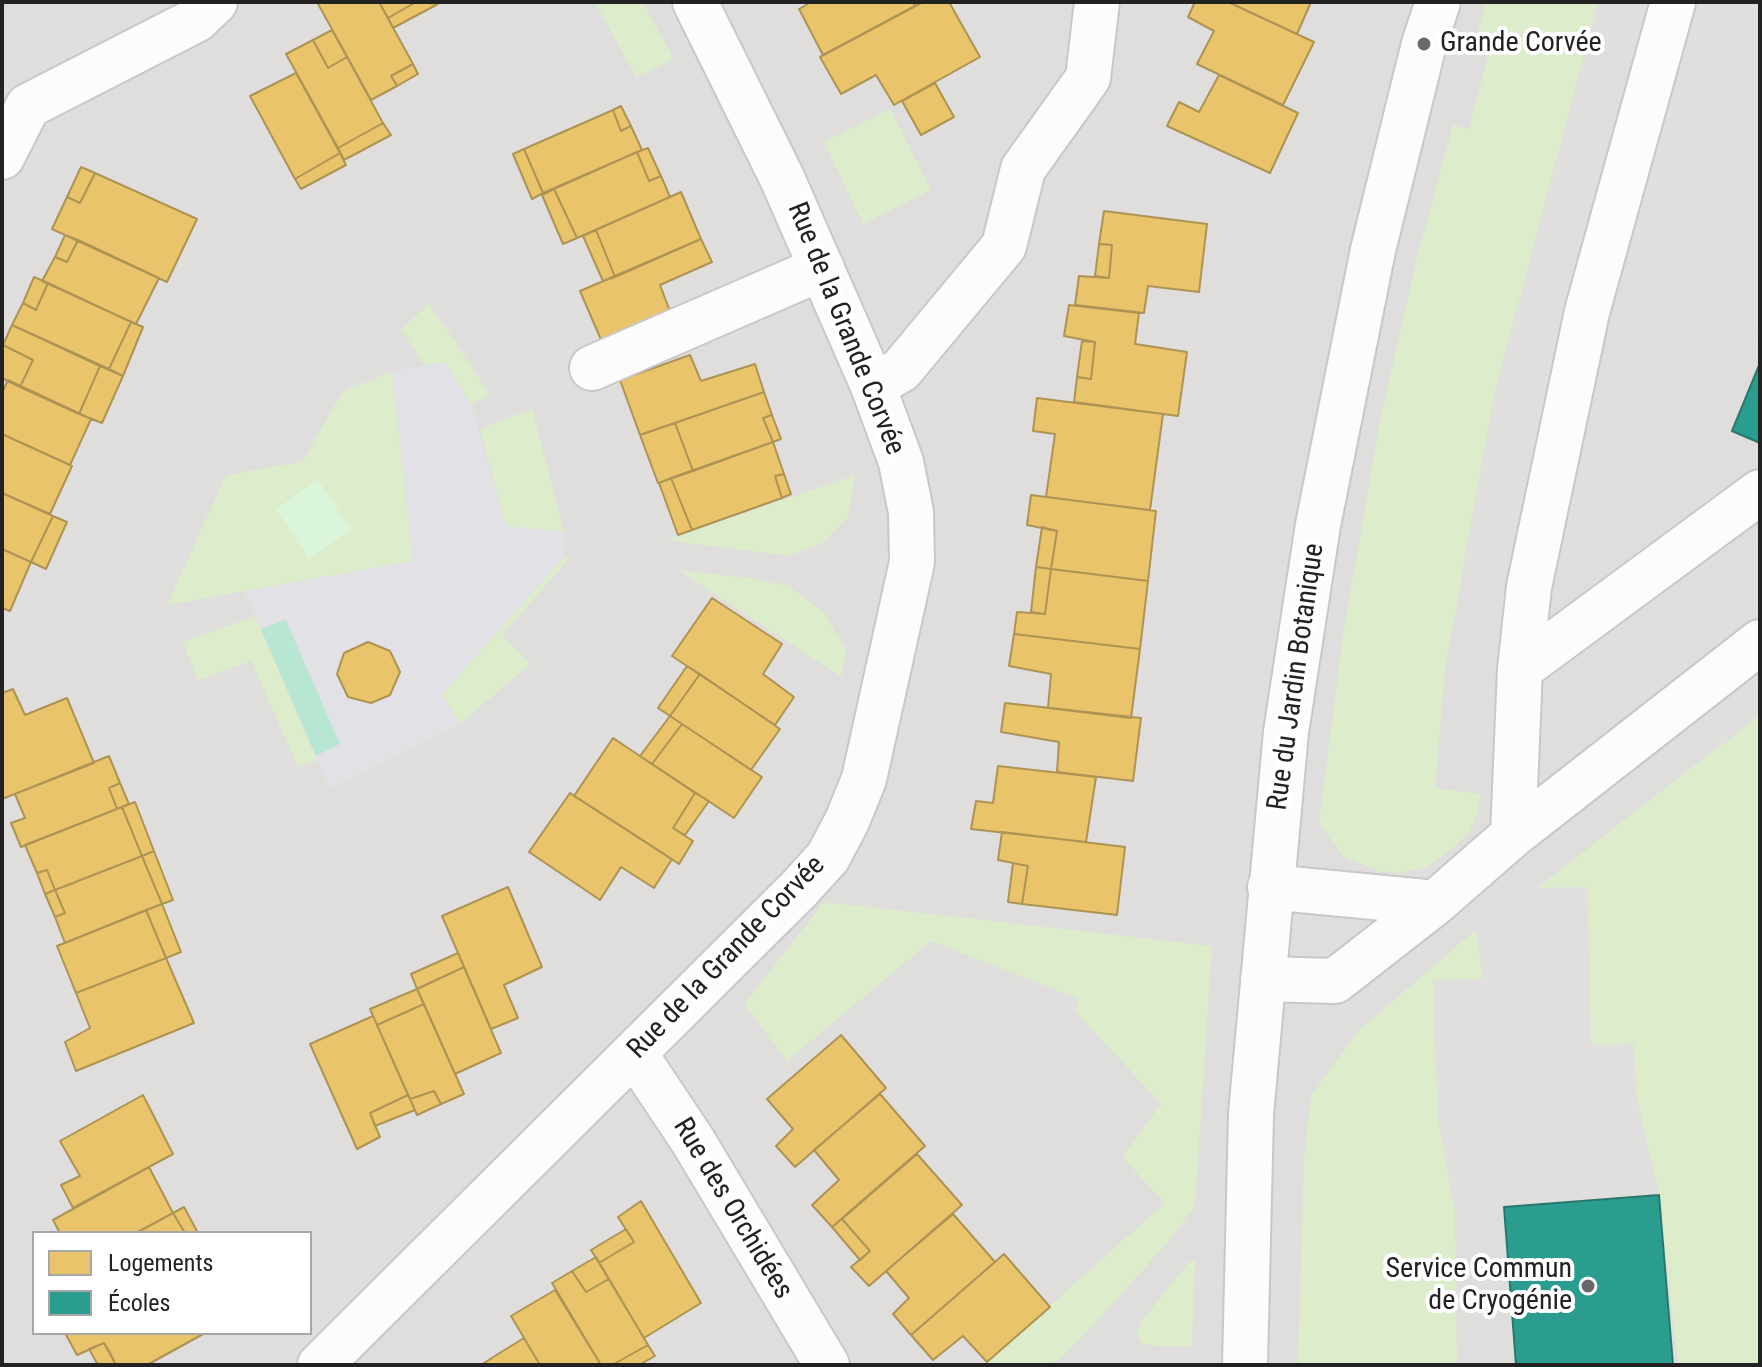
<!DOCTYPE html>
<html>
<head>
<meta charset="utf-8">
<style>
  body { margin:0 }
  #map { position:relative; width:1762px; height:1367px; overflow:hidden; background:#f0eeeb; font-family:"Roboto Condensed",sans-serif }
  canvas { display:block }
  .frame { position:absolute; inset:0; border:4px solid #222; pointer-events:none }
  .legend { position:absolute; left:32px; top:1231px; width:280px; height:104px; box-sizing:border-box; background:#fff; border:2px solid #a7a7a7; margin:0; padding:10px 14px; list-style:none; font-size:24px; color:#222 }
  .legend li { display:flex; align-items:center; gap:16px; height:40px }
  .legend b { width:40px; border:2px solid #a7a7a7 }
</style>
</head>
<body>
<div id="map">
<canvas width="1762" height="1367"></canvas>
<div class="frame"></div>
<ul class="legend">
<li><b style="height:22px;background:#e9c46a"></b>Logements</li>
<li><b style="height:22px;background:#2a9d8f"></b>Écoles</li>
</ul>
</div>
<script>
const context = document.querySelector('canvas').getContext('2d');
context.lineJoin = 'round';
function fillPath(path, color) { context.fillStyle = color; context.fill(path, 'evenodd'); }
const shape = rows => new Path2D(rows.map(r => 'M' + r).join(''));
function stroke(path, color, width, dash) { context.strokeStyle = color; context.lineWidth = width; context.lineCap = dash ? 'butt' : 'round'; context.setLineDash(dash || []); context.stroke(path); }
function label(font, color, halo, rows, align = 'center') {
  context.font = font + ' "Roboto Condensed",sans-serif'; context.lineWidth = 8; context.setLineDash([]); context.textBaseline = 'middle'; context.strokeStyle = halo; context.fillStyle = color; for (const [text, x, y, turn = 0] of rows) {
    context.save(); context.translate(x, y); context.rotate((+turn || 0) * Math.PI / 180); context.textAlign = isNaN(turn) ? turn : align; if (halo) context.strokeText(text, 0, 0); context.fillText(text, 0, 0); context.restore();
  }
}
fillPath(shape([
  [2,2,1760,2,1760,1365,2,1365],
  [34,1233,310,1233,310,1333,34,1333]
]), '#dfdedc');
fillPath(shape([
  [595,2,643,2,674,59,636,77],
  [1486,2,1598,2,1494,396,1445,670,1435,788,1480,794,1478,813,1469,832,1453,848,1426,868,1398,873,1377,871,1343,856,1319,823,1343,636,1380,420,1418,254,1453,125,1469,129,1488,56,1472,51],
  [890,109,931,190,863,224,824,142],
  [429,304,456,343,490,395,471,404,445,362,426,367,401,329],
  [392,371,413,561,167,605,226,475,302,462,342,392],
  [532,409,564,532,506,527,480,429],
  [855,475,848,517,824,542,789,556,666,540],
  [565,556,569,559,502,635,530,664,460,724,442,694],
  [680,571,750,578,790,587,825,614,846,650,841,677],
  [255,616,317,760,298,767,251,661,198,680,183,642],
  [1760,714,1760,1365,1678,1365,1659,1195,1636,1095,1634,1045,1591,1046,1587,887,1537,888],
  [824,902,1212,946,1195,1205,1174,1235,1110,1307,1062,1357,1048,1365,983,1365,1165,1203,1122,1157,1161,1104,1075,1011,1079,999,931,941,787,1061,744,1004],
  [1476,930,1483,979,1433,980,1438,1118,1455,1213,1457,1365,1298,1365,1304,1161,1311,1096,1358,1031],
  [1195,1260,1192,1346,1170,1347,1142,1344,1137,1336,1140,1323,1188,1263]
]), '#ddeccb');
fillPath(shape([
  [318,480,351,530,308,558,276,509]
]), '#daf5da');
fillPath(shape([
  [285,619,340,744,316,756,261,629]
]), '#b7e6d2');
fillPath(shape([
  [1598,2,1647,2,1589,212,1550,389,1511,586,1461,577,1494,396],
  [1698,2,1760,2,1760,321,1686,506,1564,534,1642,201],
  [1760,547,1760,600,1641,694,1615,662],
  [1760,685,1760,714,1721,746,1708,727],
  [1587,887,1591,1045,1634,1044,1636,1095,1659,1195,1455,1213,1438,1118,1433,980,1483,979,1476,930,1537,888]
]), '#e0dfde');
fillPath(shape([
  [445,362,471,404,506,526,564,532,565,556,442,694,460,724,330,788,316,756,340,744,286,619,261,629,244,591,413,561,392,371],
  [368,642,390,651,400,672,390,695,371,703,348,697,337,674,344,653]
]), '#e2e1e5');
const homes = shape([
  [317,2,379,2,413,64,391,76,397,86,371,100,317,2],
  [379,2,416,2,388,18,379,2],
  [416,2,438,4,393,28,388,18,416,2],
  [811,2,913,2,915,6,823,55,799,9,811,2],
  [923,2,949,2,980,57,894,105,876,75,841,94,820,57,923,2],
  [1195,2,1228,2,1314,42,1283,105,1197,64,1214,31,1188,17,1195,2],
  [1228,2,1311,2,1297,34,1228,2],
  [332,30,347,57,328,68,313,40,332,30],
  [313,40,328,68,347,57,383,123,338,148,286,54,313,40],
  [413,64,418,74,397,86,391,76,413,64],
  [296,73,340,153,295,179,250,96,296,73],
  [1219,75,1298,113,1270,173,1167,126,1179,102,1199,112,1219,75],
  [935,83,954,117,921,135,902,101,935,83],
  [621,106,631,126,621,131,613,110,621,106],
  [613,110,621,131,631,126,642,150,543,193,524,149,613,110],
  [383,123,391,135,344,160,338,148,383,123],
  [648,148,661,176,649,181,637,152,648,148],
  [524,149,543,193,532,199,513,154,524,149],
  [637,152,649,181,661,176,670,197,577,238,554,189,637,152],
  [340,153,346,165,301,189,295,179,340,153],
  [81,167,95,173,80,203,67,197,81,167],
  [95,173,197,219,167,282,52,229,67,197,80,203,95,173],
  [554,189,577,238,563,244,542,195,554,189],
  [681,192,701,239,615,277,596,230,681,192],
  [1104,211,1207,224,1199,292,1148,286,1144,313,1075,305,1079,276,1109,278,1112,245,1099,244,1104,211],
  [596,230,615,277,603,281,583,236,596,230],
  [65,235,78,240,67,262,55,257,65,235],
  [701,239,712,262,660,285,673,319,605,349,580,291,701,239],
  [78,240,159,278,136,324,42,281,55,257,67,262,78,240],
  [1099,244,1112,245,1109,278,1095,276,1099,244],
  [34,277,48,283,36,310,23,303,34,277],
  [48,283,131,322,109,369,12,325,23,303,36,310,48,283],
  [1069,305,1139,313,1135,344,1187,352,1178,416,1074,402,1077,377,1091,379,1095,342,1064,336,1069,305],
  [131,322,143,327,123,376,109,369,131,322],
  [12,325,100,366,79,414,20,387,33,360,3,345,12,325],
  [1082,341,1095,342,1091,379,1077,377,1082,341],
  [3,345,33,360,20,387,2,378,3,345],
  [690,355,701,381,755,364,764,392,640,435,620,380,690,355],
  [100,366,123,376,102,423,79,414,100,366],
  [8,380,91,419,70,465,2,434,2,393,8,380],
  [764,392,772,415,763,418,773,442,693,471,675,423,764,392],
  [1037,398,1163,414,1150,510,1046,497,1055,434,1033,431,1037,398],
  [772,415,781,439,773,442,763,418,772,415],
  [675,423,693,471,658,483,640,435,675,423],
  [2,434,72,466,50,514,2,493,2,434],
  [773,442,784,474,775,476,782,498,692,530,671,478,773,442],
  [784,474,791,494,782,498,775,476,784,474],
  [671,478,692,530,678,535,659,483,671,478],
  [2,493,53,516,31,562,2,549,2,493],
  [1031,495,1156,511,1148,581,1051,569,1057,531,1027,525,1031,495],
  [53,516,67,522,46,569,31,562,53,516],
  [1042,527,1057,531,1051,569,1036,567,1042,527],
  [2,549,31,562,10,611,2,608,2,549],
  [1036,567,1051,569,1045,614,1031,612,1036,567],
  [1051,569,1148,581,1140,649,1014,634,1017,612,1045,614,1051,569],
  [712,598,782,644,763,674,794,697,775,725,672,656,712,598],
  [1014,634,1140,649,1131,718,1048,708,1051,674,1009,666,1014,634],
  [368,642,390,651,400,672,390,695,371,703,348,697,337,674,344,653,368,642],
  [687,666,700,674,670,716,658,708,687,666],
  [700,674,780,729,751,770,670,716,700,674],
  [13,689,25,715,67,698,94,763,2,799,2,693,13,689],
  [1005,703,1141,718,1133,781,1057,772,1059,742,1001,732,1005,703],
  [670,716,682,724,652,764,640,756,670,716],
  [682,724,762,777,734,818,652,764,682,724],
  [613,738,695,793,673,828,693,841,679,864,574,796,613,738],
  [109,756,120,783,109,788,117,809,21,847,11,823,25,818,15,794,109,756],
  [998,766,1096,777,1086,842,971,829,976,801,993,803,998,766],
  [120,783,129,804,117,809,109,788,120,783],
  [570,793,672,859,654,888,621,867,600,900,529,852,570,793],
  [695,793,709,801,685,835,673,828,695,793],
  [135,802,154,851,142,856,122,807,135,802],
  [122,807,142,856,55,890,47,870,37,873,25,845,122,807],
  [1002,832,1125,847,1117,915,1022,904,1028,866,998,860,1002,832],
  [154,851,173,900,162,904,142,856,154,851],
  [142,856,162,904,65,943,55,917,65,913,55,890,142,856],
  [1013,863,1028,866,1022,904,1008,902,1013,863],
  [47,870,55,890,45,894,37,873,47,870],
  [508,887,542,967,504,985,518,1018,491,1029,442,916,508,887],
  [55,890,65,913,55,917,45,894,55,890],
  [162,904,181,952,166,958,146,910,162,904],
  [146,910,166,958,76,993,57,946,146,910],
  [458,953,464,967,417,989,411,974,458,953],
  [166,958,194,1023,76,1071,65,1042,90,1028,76,993,166,958],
  [464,967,501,1053,455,1074,417,989,464,967],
  [417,989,424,1004,377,1025,370,1009,417,989],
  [424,1004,464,1094,441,1104,434,1091,410,1099,377,1025,424,1004],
  [373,1016,408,1095,370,1113,380,1137,357,1149,310,1044,373,1016],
  [841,1035,886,1088,795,1167,776,1146,793,1129,767,1099,841,1035],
  [434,1091,441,1104,417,1115,410,1099,434,1091],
  [880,1094,925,1146,832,1227,812,1205,839,1180,814,1150,880,1094],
  [143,1095,173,1154,73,1208,61,1185,80,1176,60,1141,143,1095],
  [408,1095,415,1110,375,1126,370,1113,408,1095],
  [917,1154,962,1205,869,1286,851,1267,870,1251,842,1219,917,1154],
  [149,1167,173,1213,136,1233,60,1233,53,1220,149,1167],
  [641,1201,701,1303,644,1338,599,1263,634,1242,618,1217,641,1201],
  [184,1207,198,1233,185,1233,173,1213,184,1207],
  [173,1213,185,1233,136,1233,173,1213],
  [953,1214,995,1262,911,1335,893,1314,909,1298,886,1271,953,1214],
  [842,1219,870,1251,860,1260,832,1227,842,1219],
  [626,1229,634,1242,599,1263,591,1250,626,1229],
  [1004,1254,1050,1307,987,1362,963,1336,933,1360,911,1335,1004,1254],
  [596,1257,609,1279,586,1292,572,1271,596,1257],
  [572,1271,586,1292,609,1279,648,1345,612,1365,601,1365,552,1283,572,1271],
  [555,1290,601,1365,540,1365,511,1316,555,1290],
  [65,1333,205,1333,147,1365,116,1365,104,1343,77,1355,65,1333],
  [524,1338,540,1365,481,1365,498,1354,524,1338],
  [104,1343,109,1351,116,1365,98,1365,89,1349,104,1343],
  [648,1345,655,1356,639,1365,612,1365,648,1345]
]);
fillPath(homes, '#e9c46a');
stroke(homes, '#ad9354', 2);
const schools = shape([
  [1760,363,1760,443,1732,431,1760,363],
  [1659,1195,1673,1365,1516,1365,1504,1207,1659,1195]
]);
fillPath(schools, '#2a9d8f');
stroke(schools, '#28786e', 2);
const minor = shape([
  [2,157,28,106,196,20,215,2],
  [592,368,822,268],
  [873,386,901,370,1004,246,1023,169,1088,78,1097,2],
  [1520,669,1760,492],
  [1513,835,1520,669,1529,587,1587,312,1673,2],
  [1270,887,1435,903],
  [1263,979,1335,981,1435,903,1513,835,1760,642],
  [635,1054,693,1141,827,1365],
  [320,1365,799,889,828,857,847,821,864,779,912,562,911,512,901,462,873,386,782,178,695,2],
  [1245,1365,1251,1114,1286,732,1318,525,1373,250,1424,44,1438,2]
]);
stroke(minor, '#c9c8c7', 48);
stroke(minor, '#fdfcfc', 44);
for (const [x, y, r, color] of [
  [1424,44,8,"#6a6968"],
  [1588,1286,8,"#6a6968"]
]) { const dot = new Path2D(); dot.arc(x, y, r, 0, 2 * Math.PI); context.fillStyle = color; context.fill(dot); stroke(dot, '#fff', 3); }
label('28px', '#222', '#fff', [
  ["Grande Corvée",1440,44],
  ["Service Commun",1572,1270,"right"],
  ["de Cryogénie",1572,1302,"right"]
], 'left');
label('28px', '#222', '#fff', [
  ["Rue de la Grande Corvée",845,329,68],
  ["Rue du Jardin Botanique",1297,677,-82],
  ["Rue de la Grande Corvée",727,958,-46],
  ["Rue des Orchidées",732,1209,59]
]);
</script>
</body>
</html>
